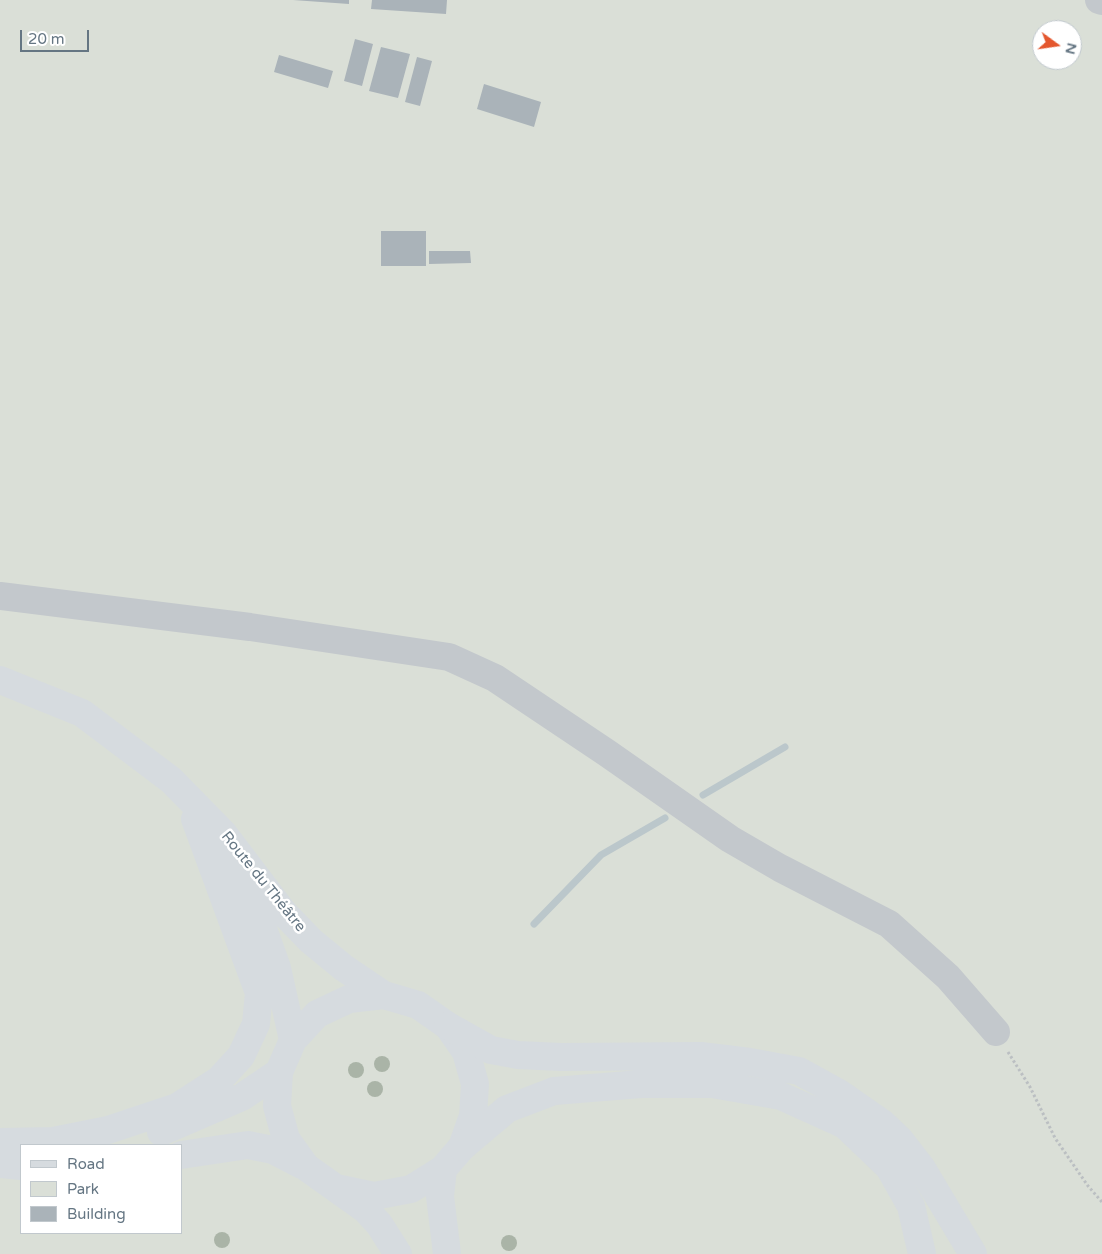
<!DOCTYPE html>
<html>
<head>
<meta charset="utf-8">
<style>
  body { margin:0 }
  #map { position:relative; width:1102px; height:1254px; overflow:hidden; background:#fafaf8; font-family:"Varela Round",sans-serif }
  canvas { display:block }
  .legend { position:absolute; left:20px; top:1144px; width:162px; height:90px; box-sizing:border-box; background:#fff; border:1px solid #c1c8cd; margin:0; padding:6px 9px; list-style:none; font-size:15px; color:#657683 }
  .legend li { display:flex; align-items:center; gap:10px; height:25px }
  .legend b { width:25px; border:1px solid #c1c8cd }
  .north { position:absolute; left:1032px; top:20px; width:50px; height:50px; box-sizing:border-box; background:#fff; border:1px solid #c1c8cd; border-radius:50%; rotate:104deg; font-size:14px; font-weight:700; line-height:20px; text-align:center; color:#657683 }
  .north::after { content:''; display:block; margin:auto; width:18px; height:22px; background:#e4572e; clip-path:polygon(50% 0,100% 100%,50% 72%,0 100%) }
  .scale { position:absolute; left:20px; top:30px; width:69px; height:22px; box-sizing:border-box; border:2px solid #657683; border-top:0; padding-left:6px; font-size:15px; line-height:18px; white-space:nowrap; color:#657683; -webkit-text-stroke:4px #fff; paint-order:stroke }
</style>
</head>
<body>
<div id="map">
<canvas width="1102" height="1254"></canvas>
<ul class="legend">
<li><b style="height:6px;background:#d6dbdf"></b>Road</li>
<li><b style="height:14px;background:#dadfd7"></b>Park</li>
<li><b style="height:14px;background:#aab3b9"></b>Building</li>
</ul>
<div class="north">N</div>
<div class="scale">20 m</div>
</div>
<script>
const context = document.querySelector('canvas').getContext('2d');
context.lineJoin = 'round';
function fillPath(path, color) { context.fillStyle = color; context.fill(path, 'evenodd'); }
const shape = rows => new Path2D(rows.map(r => 'M' + r).join(''));
function stroke(path, color, width, dash) { context.strokeStyle = color; context.lineWidth = width; context.lineCap = dash ? 'butt' : 'round'; context.setLineDash(dash || []); context.stroke(path); }
function label(font, color, halo, rows, align = 'center') {
  context.font = font + ' "Varela Round",sans-serif'; context.lineWidth = 5; context.setLineDash([]); context.textBaseline = 'middle'; context.strokeStyle = halo; context.fillStyle = color; for (const [text, x, y, turn = 0] of rows) {
    context.save(); context.translate(x, y); context.rotate((+turn || 0) * Math.PI / 180); context.textAlign = isNaN(turn) ? turn : align; if (halo) context.strokeText(text, 0, 0); context.fillText(text, 0, 0); context.restore();
  }
}
fillPath(shape([
  [0,0,1102,0,1102,1254,0,1254],
  [1042,30,1072,30,1072,60,1042,60],
  [21,1145,181,1145,181,1233,21,1233]
]), '#dadfd7');
stroke(shape([
  [703,795,785,747],
  [534,924,601,855,665,818]
]), '#bbc7cb', 7);
fillPath(shape([
  [293,0,349,0,349,4],
  [372,0,447,0,446,14,371,9],
  [355,39,373,44,362,86,344,81],
  [381,47,410,54,398,98,369,91],
  [279,55,333,71,328,88,274,72],
  [417,57,432,61,420,106,405,102],
  [484,84,541,102,534,127,477,109],
  [381,231,426,231,426,266,381,266],
  [429,251,470,251,471,263,429,264]
]), '#aab3b9');
stroke(shape([
  [1008,1052,1030,1087,1055,1138,1088,1186,1102,1202]
]), '#bbbfc2', 3, [2.5, 2.5]);
stroke(shape([
  [1099,0,1102,1],
  [0,596,250,627,449,657,495,678,607,753,730,839,780,868,889,924,948,977,996,1032]
]), '#c3c8cc', 28);
stroke(shape([
  [0,680,82,713,171,780,223,833,283,912,311,941,344,968,384,995],
  [227,868,260,920,277,968,293,1040],
  [161,1132,242,1097,279,1072],
  [0,1142,53,1141,108,1130,177,1107,219,1080,241,1056,256,1024,259,993,195,819],
  [181,1155,248,1145,273,1150,302,1165],
  [0,1164,21,1166],
  [443,1169,440,1196,447,1254],
  [336,1188,374,1196,411,1189,443,1169,462,1147,473,1116,475,1084,466,1052,448,1026,418,1005,384,995,349,999,317,1014,293,1040,279,1072,277,1106,286,1139,306,1167,365,1209,379,1224,398,1254]
]), '#d6dbdf', 28);
stroke(shape([
  [448,1026,491,1050,518,1055,561,1057,701,1056,750,1062,799,1071,839,1093,882,1123,900,1140,921,1167,973,1254],
  [462,1147,507,1109,554,1091,641,1084,712,1084,781,1096,845,1125,889,1167,911,1206,922,1254]
]), '#d6dbdf', 28);
context.fillStyle = '#aab4a7';
for (const [x, y] of [
  [382,1064],
  [356,1070],
  [375,1089],
  [222,1240],
  [509,1243]
]) { context.beginPath(); context.arc(x, y, 8, 0, 2 * Math.PI); context.fill(); }
label('15px', '#657683', '#fff', [
  ["Route du Théâtre",263,882,51]
]);
</script>
</body>
</html>
